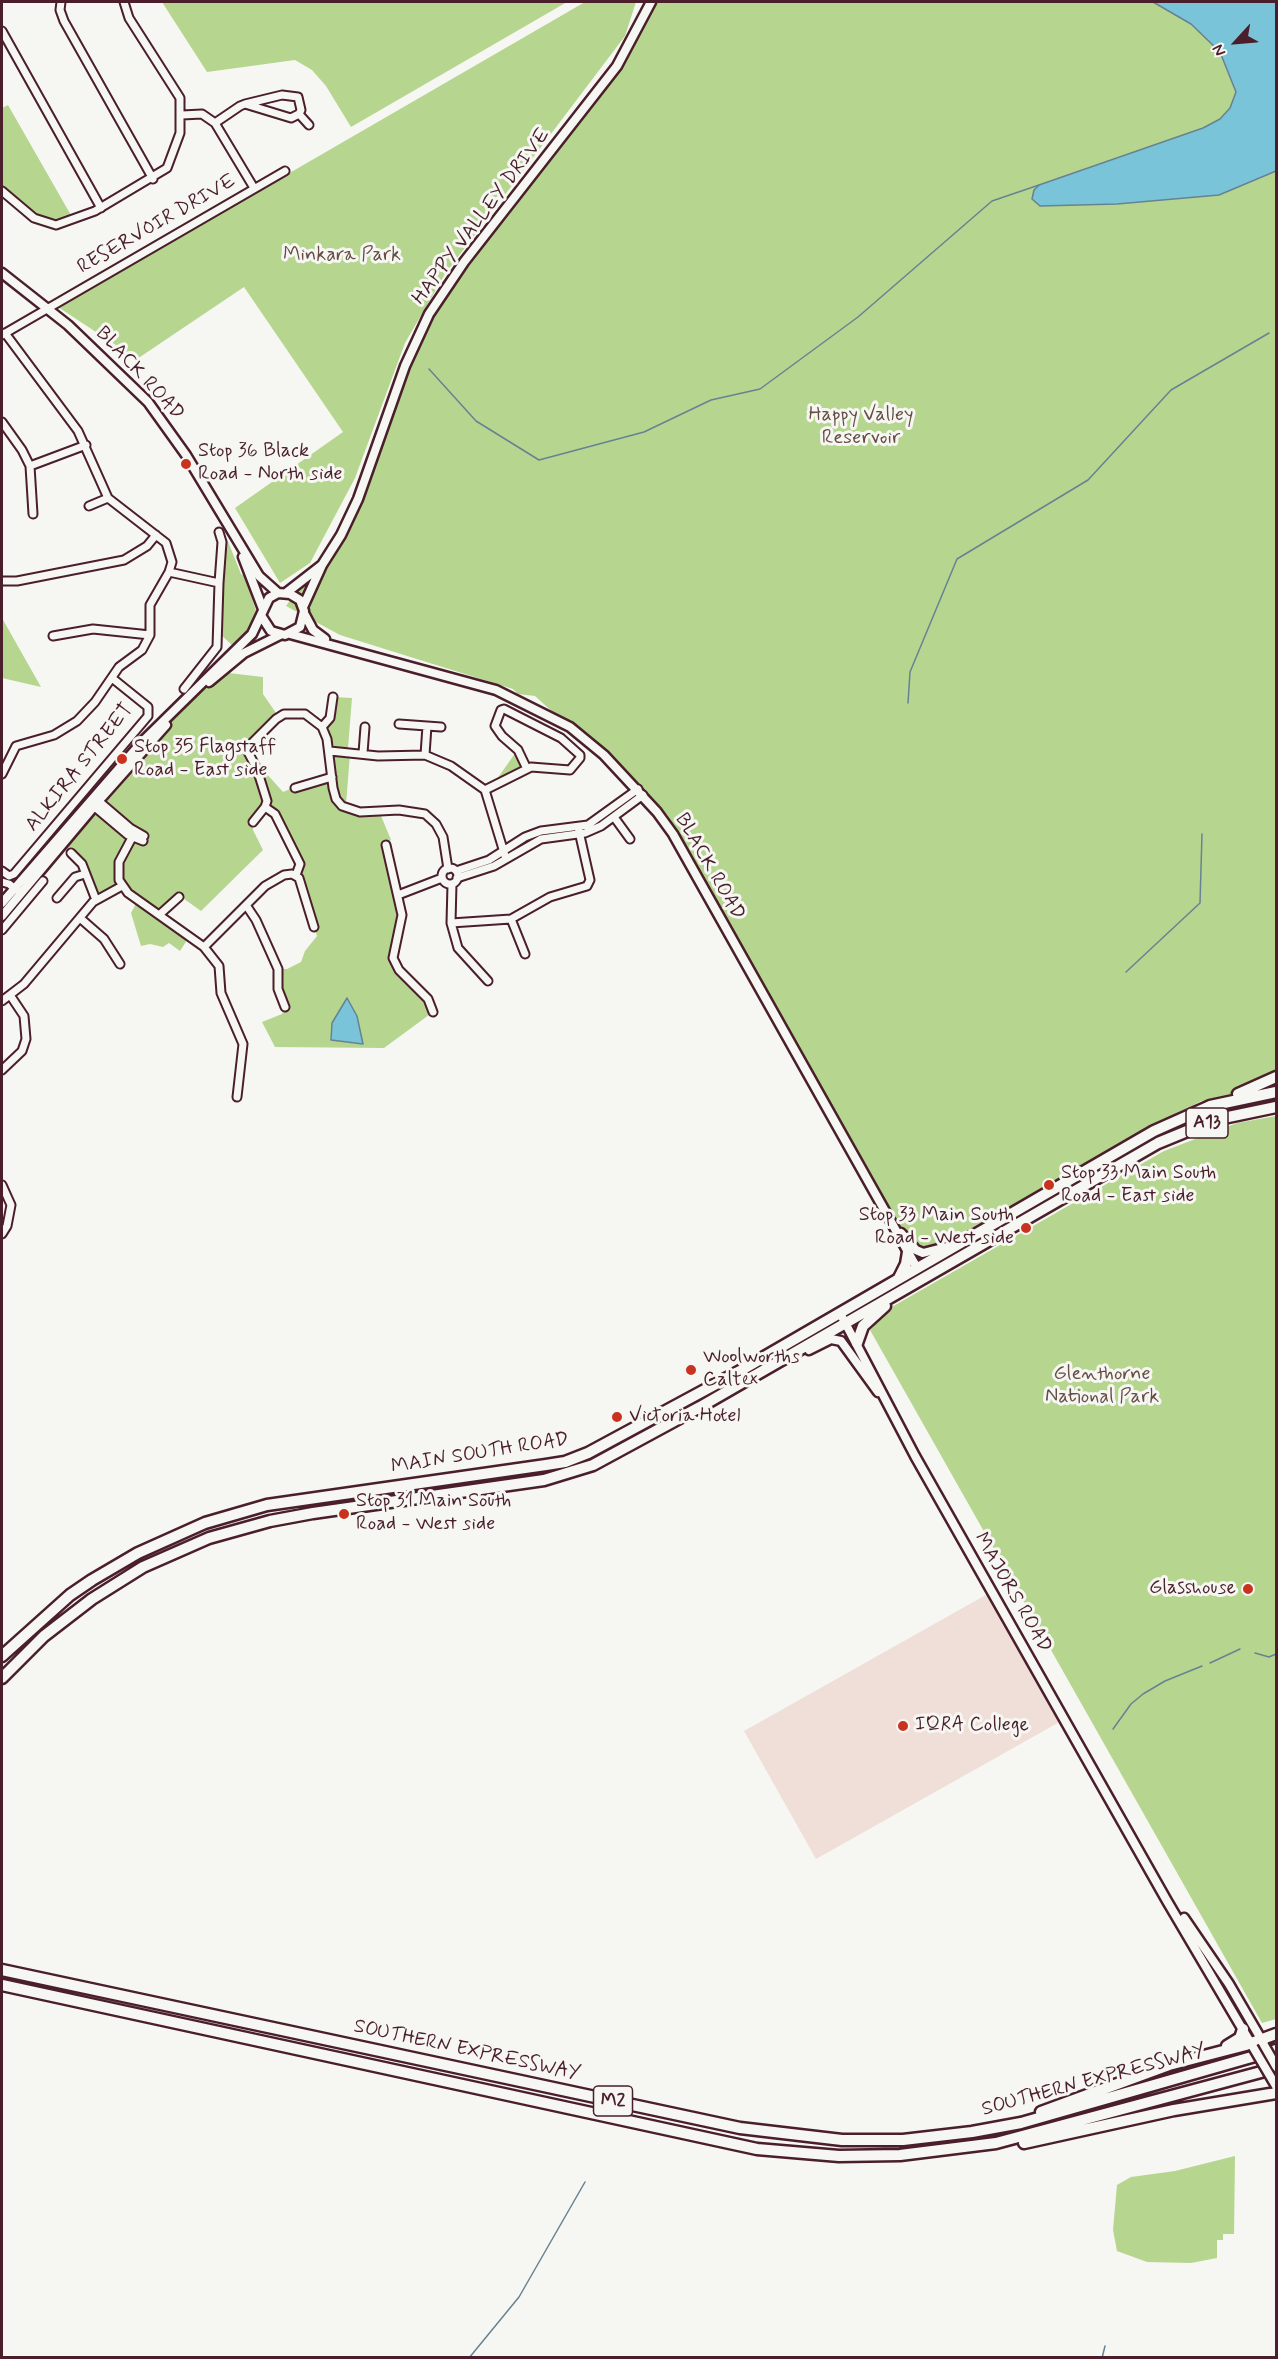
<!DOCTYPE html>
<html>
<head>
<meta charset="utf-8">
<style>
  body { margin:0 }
  #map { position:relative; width:1278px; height:2359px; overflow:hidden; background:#f6f6f2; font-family:Mynerve,sans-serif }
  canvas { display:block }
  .frame { position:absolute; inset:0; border:3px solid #4a1f2b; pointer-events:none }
  .north { position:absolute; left:1206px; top:12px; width:60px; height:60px; -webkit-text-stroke:4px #f6f6f2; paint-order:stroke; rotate:244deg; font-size:16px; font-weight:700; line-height:24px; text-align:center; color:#4a1f2b }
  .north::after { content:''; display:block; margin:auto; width:21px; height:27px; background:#4a1f2b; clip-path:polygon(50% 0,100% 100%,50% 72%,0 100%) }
</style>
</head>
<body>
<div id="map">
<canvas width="1278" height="2359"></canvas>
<div class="frame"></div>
<div class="north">N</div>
</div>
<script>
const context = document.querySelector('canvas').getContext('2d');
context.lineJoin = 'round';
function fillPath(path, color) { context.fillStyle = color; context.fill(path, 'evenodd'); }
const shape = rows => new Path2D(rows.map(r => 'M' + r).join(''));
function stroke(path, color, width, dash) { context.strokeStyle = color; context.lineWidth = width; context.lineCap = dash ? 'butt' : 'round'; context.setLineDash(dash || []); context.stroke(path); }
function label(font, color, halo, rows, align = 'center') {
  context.font = font + ' Mynerve,sans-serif'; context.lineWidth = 6; context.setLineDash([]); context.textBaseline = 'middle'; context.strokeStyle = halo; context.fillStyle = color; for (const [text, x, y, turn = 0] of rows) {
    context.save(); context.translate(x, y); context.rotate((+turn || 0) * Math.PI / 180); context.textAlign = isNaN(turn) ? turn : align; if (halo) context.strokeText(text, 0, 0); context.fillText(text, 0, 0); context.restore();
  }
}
fillPath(shape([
  [991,1592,1063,1720,816,1859,744,1731]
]), '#f0dfd8');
fillPath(shape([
  [162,2,567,2,351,127,326,86,312,70,295,60,207,72],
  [585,2,636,2,625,36,445,274,405,343,355,478,310,563,280,583,235,508,343,432,244,287,137,359,58,307],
  [650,2,1276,2,1276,1089,1201,1101,917,1258,667,815,535,696,518,694,513,689,340,635,286,606,356,508,399,392,448,285,640,29],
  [8,105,72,217,54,222,38,218,2,186,2,108],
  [227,539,241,574,245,576,256,611,249,632,233,646,219,633,224,541],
  [2,618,41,687,2,678],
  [220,672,263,677,263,694,276,713,276,719,250,745,257,769,266,773,283,792,309,781,331,777,330,755,350,754,346,804,343,806,351,811,379,811,391,840,387,843,402,915,393,958,428,999,433,1012,384,1048,275,1047,262,1022,282,1014,285,1007,280,995,278,969,287,969,301,962,305,951,317,936,299,878,300,864,275,815,266,808,253,822,253,830,263,850,201,911,180,896,159,915,189,937,180,951,169,943,163,947,150,944,141,946,131,913,138,900,122,886,96,900,82,864,62,843,142,750],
  [333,697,352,698,348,748,333,748,324,726,328,723],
  [516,752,521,768,497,781,497,779],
  [1276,1116,1276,2019,1262,2023,870,1330,890,1308,1164,1151,1237,1123],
  [1235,2156,1234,2234,1223,2234,1223,2240,1217,2240,1217,2258,1191,2263,1147,2262,1117,2251,1113,2230,1117,2185,1131,2177,1175,2171]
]), '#b6d68f');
const water = shape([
  [1153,2,1276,2,1276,171,1219,195,1117,204,1040,206,1032,199,1034,190,1039,185,1203,128,1220,119,1230,108,1236,92,1220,52,1191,24,1153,2],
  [347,998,357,1016,363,1044,331,1040,332,1023,347,998]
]);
fillPath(water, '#7ac4d9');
stroke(water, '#678293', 1.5);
stroke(shape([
  [429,369,476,421,539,460,644,432,711,400,760,389,858,317,992,201,1039,185],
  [908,703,910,672,957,559,1088,480,1171,390,1269,333],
  [1126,972,1200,903,1202,834],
  [1255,1653,1269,1657,1276,1654],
  [1210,1663,1240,1649],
  [1113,1729,1131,1704,1143,1694,1165,1681,1202,1666],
  [469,2358,519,2297,585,2182],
  [1102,2358,1105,2346]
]), '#678293', 1.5);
const minor = shape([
  [61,2,60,10,64,21,153,179],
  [2,31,101,208],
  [299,114,309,125],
  [182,115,202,114,215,123,254,188],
  [215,123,240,106,245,104,282,95,298,97,301,110,299,114,291,118,245,104],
  [2,191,34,218,56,225,95,211,167,168,180,133,180,98,129,18,124,2],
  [2,335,285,171],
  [2,422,22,450,30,466,33,514],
  [30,466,86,445],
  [89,506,108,498],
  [169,572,219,583,217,647,184,689],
  [2,581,17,581,124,560,147,546,156,535],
  [219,583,222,542,219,532],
  [53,636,93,629,150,635],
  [399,724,441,727],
  [322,727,330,718,333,697],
  [330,751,378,756,425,755,451,766,485,790,506,859],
  [363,753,365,727],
  [425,755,427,726],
  [2,774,16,746,54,735,77,721,95,702,119,667,142,650,150,635,150,605,169,572,172,562,166,543,108,498,78,431,5,333],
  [295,788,332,777],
  [485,790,531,767,570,770,580,758,580,755,561,738,504,709,501,710,495,726,502,736,518,750,527,769],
  [95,798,130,828,144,836],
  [90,803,128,835,143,841],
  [265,807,275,814,300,864,296,875],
  [614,817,630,839],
  [253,822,265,807,267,801,257,769,248,752,250,745,276,719,284,714,305,714,322,727,327,739,333,788,336,799,342,806,360,812,399,810,425,814,436,824,443,837,448,869],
  [135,832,119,862,119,880,128,893,204,947,219,966,221,993,243,1044,237,1097],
  [386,845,402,915,393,958,399,970,428,999,433,1012],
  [71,853,82,864,96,900],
  '442 876a8 8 0 1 1 16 0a8 8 0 1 1-16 0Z',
  [2,871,9,876,14,874,148,716,148,707,112,678],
  [456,871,489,860,525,837,541,831,588,825,638,789],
  [457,878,494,866,541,839,585,833,601,826,643,795],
  [2,882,9,884,18,891],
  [452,884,451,923,458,948,488,981],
  [398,895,442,878],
  [57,898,75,877,85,874],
  [246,905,256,920,278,969,278,989,285,1007],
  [159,915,179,897],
  [80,918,104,939,120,964],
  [511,919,525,954],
  [451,923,511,919,550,897,587,886,590,880,578,827],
  [2,930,43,881],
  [204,947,265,886,284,875,292,874,299,878,314,927],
  [2,1001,24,984,93,902,122,886],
  [2,1070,22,1051,26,1039,24,1016,10,995],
  [2,1185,11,1205,7,1226,2,1234]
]);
const major = shape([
  [2,273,68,325,148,402,186,455,259,576,278,593],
  [243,557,263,609],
  [286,593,322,565],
  [303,607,322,565,341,535,358,499,405,366,429,314,464,262,617,66,651,2],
  [305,615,313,630,325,639],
  [290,634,496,690,570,727,604,755,657,812,673,834,917,1268],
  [209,682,244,653,280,635],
  [2,903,141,743,252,634,269,598,278,593,290,594,300,600,304,611,300,627,285,635,271,631,262,617],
  [2,916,102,797,166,725],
  [901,1233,916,1250,923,1253,950,1246],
  [840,1313,915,1456,1167,1901,1253,2047],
  [809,1350,831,1339,841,1341,878,1392],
  [1184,1918,1229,1984,1264,2044]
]);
const highway = shape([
  [1238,1094,1276,1077],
  [899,1278,906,1264,908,1252],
  [857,1343,863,1326,885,1306],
  [2,1656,70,1595,92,1580,138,1553,205,1523,267,1505,546,1465,565,1462,588,1453,740,1371,1154,1131,1210,1106,1276,1092],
  [2,1678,44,1636,92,1599,143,1567,209,1538,270,1521,313,1513,544,1480,593,1465,700,1407,1158,1143,1214,1120,1276,1107],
  [2,1970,740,2128,842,2140,903,2140,972,2132,1021,2123,1276,2050],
  [2,1985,757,2149,839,2156,900,2155,996,2143,1276,2068],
  [1227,2046,1240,2038,1243,2029],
  [1041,2112,1169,2065,1246,2045,1276,2034],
  [1024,2143,1174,2110,1276,2093]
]);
stroke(minor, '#4a1f2b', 11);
stroke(major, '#4a1f2b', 13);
stroke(highway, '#4a1f2b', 15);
stroke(minor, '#f6f6f2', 7);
stroke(major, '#f6f6f2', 8);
stroke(highway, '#f6f6f2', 10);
const majorBridge = shape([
  [1264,2045,1276,2066],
  [1253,2047,1276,2086]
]);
stroke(majorBridge, '#4a1f2b', 13, []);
stroke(majorBridge, '#f6f6f2', 8);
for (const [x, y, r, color] of [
  [186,464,6,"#c8321e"],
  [122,759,6,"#c8321e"],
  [1049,1185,6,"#c8321e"],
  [1026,1228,6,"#c8321e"],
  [691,1370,6,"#c8321e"],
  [617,1417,6,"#c8321e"],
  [344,1514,6,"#c8321e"],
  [1248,1589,6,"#c8321e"],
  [903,1726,6,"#c8321e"]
]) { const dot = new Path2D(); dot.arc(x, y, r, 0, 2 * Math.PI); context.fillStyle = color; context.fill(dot); stroke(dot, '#f6f6f2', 2); }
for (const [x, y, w] of [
  [1207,1123,42],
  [613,2101,39]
]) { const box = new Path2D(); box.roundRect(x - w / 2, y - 15, w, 30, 4.5); context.fillStyle = '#f6f6f2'; context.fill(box); stroke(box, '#4a1f2b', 1.5); }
label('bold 18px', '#4a1f2b', null, [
  ["A13",1207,1123],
  ["M2",613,2101]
]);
label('20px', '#4a1f2b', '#f6f6f2', [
  ["HAPPY VALLEY DRIVE",482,217,-53],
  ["RESERVOIR DRIVE",157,225,-30],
  ["BLACK ROAD",139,374,47],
  ["ALKIRA STREET",80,768,-51],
  ["BLACK ROAD",709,867,60],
  ["MAIN SOUTH ROAD",480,1454,-9],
  ["MAJORS ROAD",1012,1593,60],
  ["SOUTHERN EXPRESSWAY",467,2051,12],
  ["SOUTHERN EXPRESSWAY",1094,2081,-15]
]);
label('20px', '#654d44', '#f6f6f2', [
  ["Minkara Park",342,256],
  ["Happy Valley",861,416],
  ["Reservoir",861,439],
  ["Glenthorne",1102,1375],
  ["National Park",1102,1398]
]);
label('20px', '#4a1f2b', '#f6f6f2', [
  ["Stop 36 Black",198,452],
  ["Road - North side",198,475],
  ["Stop 35 Flagstaff",134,748],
  ["Road - East side",134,771],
  ["Stop 33 Main South",1061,1174],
  ["Road - East side",1061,1197],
  ["Stop 33 Main South",1014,1216,"right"],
  ["Road - West side",1014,1239,"right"],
  ["Woolworths",703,1358],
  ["Caltex",703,1381],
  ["Victoria Hotel",629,1417],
  ["Stop 31 Main South",356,1502],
  ["Road - West side",356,1525],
  ["Glasshouse",1236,1589,"right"],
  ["IQRA College",915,1726]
], 'left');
</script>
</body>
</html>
